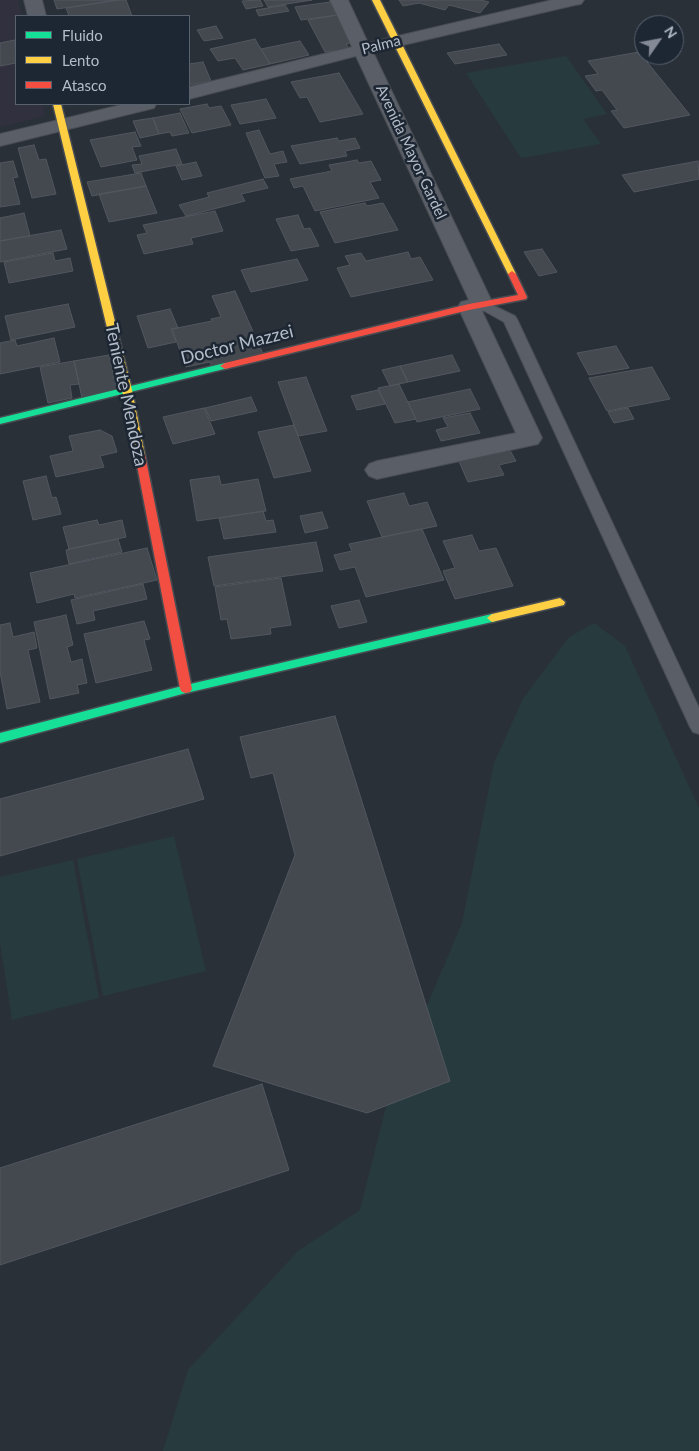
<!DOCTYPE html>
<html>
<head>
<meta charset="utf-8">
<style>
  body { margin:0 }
  #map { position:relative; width:699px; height:1451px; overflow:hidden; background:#2a3038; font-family:Lato,sans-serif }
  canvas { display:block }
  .legend { position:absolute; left:15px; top:15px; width:175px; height:90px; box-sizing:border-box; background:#1d2633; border:1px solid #59626f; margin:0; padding:6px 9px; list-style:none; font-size:15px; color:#b4bcc9 }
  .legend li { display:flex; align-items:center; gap:10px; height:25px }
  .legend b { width:25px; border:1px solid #59626f }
  .north { position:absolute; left:634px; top:15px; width:50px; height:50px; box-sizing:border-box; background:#1d2633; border:1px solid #59626f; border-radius:50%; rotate:57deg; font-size:14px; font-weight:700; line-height:20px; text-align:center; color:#b4bcc9 }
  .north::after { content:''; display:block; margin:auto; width:18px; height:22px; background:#848b96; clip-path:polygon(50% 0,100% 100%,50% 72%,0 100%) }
</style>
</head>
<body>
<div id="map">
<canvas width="699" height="1451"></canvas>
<ul class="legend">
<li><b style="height:6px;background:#16e098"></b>Fluido</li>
<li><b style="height:6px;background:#ffcf43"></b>Lento</li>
<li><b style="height:6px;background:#f24e42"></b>Atasco</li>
</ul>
<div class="north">N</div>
</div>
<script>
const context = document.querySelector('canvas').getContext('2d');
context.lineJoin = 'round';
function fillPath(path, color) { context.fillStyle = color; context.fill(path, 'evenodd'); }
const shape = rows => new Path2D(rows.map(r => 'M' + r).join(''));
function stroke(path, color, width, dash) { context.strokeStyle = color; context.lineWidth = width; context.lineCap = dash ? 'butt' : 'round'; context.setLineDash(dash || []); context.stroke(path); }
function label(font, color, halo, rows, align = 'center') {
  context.font = font + ' Lato,sans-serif'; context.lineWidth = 5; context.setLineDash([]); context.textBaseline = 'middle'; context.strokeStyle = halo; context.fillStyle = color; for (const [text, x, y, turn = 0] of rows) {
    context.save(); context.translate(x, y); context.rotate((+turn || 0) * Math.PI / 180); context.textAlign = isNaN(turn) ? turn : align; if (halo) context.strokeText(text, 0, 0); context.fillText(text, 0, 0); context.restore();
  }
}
fillPath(shape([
  [0,0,18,0,22,16,16,16,16,104,42,104,45,116,0,127]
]), '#31303e');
fillPath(shape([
  [566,56,607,114,583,119,601,144,521,158,466,73],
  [594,623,625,646,699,808,699,1451,163,1451,188,1370,298,1251,360,1210,389,1095,462,923,494,763,523,699,569,637],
  [174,836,206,971,103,996,77,859],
  [73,860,99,998,12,1020,0,943,0,877]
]), '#273a3e');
const building = shape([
  [54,0,118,0,57,9,54,0],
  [118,0,126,0,132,16,69,16,66,8,118,0],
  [260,0,263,6,246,9,242,1,260,0],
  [264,0,312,0,268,7,264,0],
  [399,0,481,0,489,2,480,13,449,5,445,10,419,3,403,6,399,0],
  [330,2,337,15,301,20,295,7,330,2],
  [285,5,289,11,259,16,256,10,285,5],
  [338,15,353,43,346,44,349,49,325,52,308,20,338,15],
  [216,26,223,38,204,41,197,30,216,26],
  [255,39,270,64,243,70,235,58,218,61,210,49,255,39],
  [15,40,16,63,0,66,0,43,15,40],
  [300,41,309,55,270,64,261,49,300,41],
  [499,44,507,55,455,64,447,53,499,44],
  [639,52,690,115,624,128,611,111,617,110,602,90,596,91,585,76,598,74,588,61,639,52],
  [203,62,211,81,189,85,189,64,203,62],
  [339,73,363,114,320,122,307,97,300,98,291,82,339,73],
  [266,99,276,118,240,124,231,105,266,99],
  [207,104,209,108,221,106,231,125,192,133,180,109,207,104],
  [180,113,189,133,172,136,170,132,159,134,153,118,180,113],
  [153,118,159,134,140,138,133,121,153,118],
  [259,130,270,154,283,151,287,162,274,164,279,176,265,178,246,133,259,130],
  [135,132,141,146,132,147,137,160,101,167,90,140,135,132],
  [337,138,339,141,355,138,360,148,345,151,347,156,300,164,291,146,337,138],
  [34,145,39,160,46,159,56,194,32,198,18,148,34,145],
  [176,149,182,164,135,173,132,165,142,164,139,156,176,149],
  [357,160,359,163,371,161,381,180,370,182,379,198,315,211,303,186,294,188,290,179,332,171,329,165,357,160],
  [13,161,18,177,13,178,20,204,0,207,0,163,13,161],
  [698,161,699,179,634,192,622,175,698,161],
  [196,162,202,176,182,180,176,166,196,162],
  [141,173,146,186,92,196,87,182,141,173],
  [263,179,268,188,241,194,245,201,186,216,179,205,209,197,207,193,263,179],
  [146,186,157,213,109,222,99,194,146,186],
  [365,203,367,206,383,203,398,230,335,243,320,212,365,203],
  [215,211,223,231,191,238,193,244,144,254,137,235,147,233,143,225,215,211],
  [24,213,30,236,0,241,0,218,24,213],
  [298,215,304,229,310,228,319,246,291,251,276,219,298,215],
  [61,230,67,249,0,262,0,241,61,230],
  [542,249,557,272,539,276,524,252,542,249],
  [408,252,411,259,420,257,433,280,351,297,337,268,350,265,345,256,361,253,366,261,408,252],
  [53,253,55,261,70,258,73,271,9,283,4,262,53,253],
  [297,259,308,280,251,292,241,270,297,259],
  [235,291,264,356,212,367,210,362,186,367,172,329,212,321,211,319,221,317,212,296,235,291],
  [68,304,75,327,11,340,5,316,68,304],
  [170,309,178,328,171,329,176,342,148,348,137,316,170,309],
  [54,338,60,362,0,374,0,343,15,340,17,346,54,338],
  [616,346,629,368,589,375,577,353,616,346],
  [109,355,117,391,82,398,74,361,109,355],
  [452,355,460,371,408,382,400,366,452,355],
  [74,361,79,384,70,385,72,398,48,403,40,367,74,361],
  [400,366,408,382,390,386,382,370,400,366],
  [652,367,670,399,607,411,589,378,652,367],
  [306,377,327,431,298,436,278,382,306,377],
  [399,384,416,419,395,423,378,388,399,384],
  [470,389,480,409,417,422,408,402,470,389],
  [378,390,385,404,357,410,351,396,378,390],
  [251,397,257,411,211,421,205,408,251,397],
  [204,408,215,434,173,444,163,417,204,408],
  [628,408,634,419,614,423,608,412,628,408],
  [470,413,480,433,441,441,436,430,448,427,443,418,470,413],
  [294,425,311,471,274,478,258,432,294,425],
  [100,430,112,436,117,452,100,456,104,467,56,477,50,456,73,451,69,436,100,430],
  [508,447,516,461,499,465,504,475,468,482,457,457,508,447],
  [46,476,52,498,56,497,61,514,33,520,23,481,46,476],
  [219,476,221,485,258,479,266,511,197,521,190,480,219,476],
  [404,493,409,506,427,502,437,526,382,537,367,501,404,493],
  [263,511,266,521,273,520,276,532,224,539,219,518,263,511],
  [322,512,328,528,305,533,300,516,322,512],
  [97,520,99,525,122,520,126,537,69,549,63,527,97,520],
  [422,529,444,580,366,597,355,567,340,570,334,555,352,551,349,544,422,529],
  [472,535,479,551,496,548,513,586,455,599,443,571,455,568,443,541,472,535],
  [118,539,122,552,69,564,66,550,118,539],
  [316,542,323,571,214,586,208,557,316,542],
  [147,548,157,580,75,598,74,594,37,603,30,573,147,548],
  [281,578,291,625,270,628,271,634,231,639,227,619,221,620,215,587,281,578],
  [143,584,147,599,93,611,95,620,77,624,71,600,143,584],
  [359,600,367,622,339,628,331,606,359,600],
  [66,615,73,645,67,647,71,662,82,659,87,683,77,685,79,693,50,699,34,622,66,615],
  [144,621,150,639,144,640,152,670,96,683,84,634,144,621],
  [10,623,13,637,34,632,37,648,28,650,40,702,7,709,0,672,0,625,10,623],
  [335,716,450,1081,367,1113,213,1066,295,855,273,773,251,778,240,737,335,716],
  [188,749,204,799,0,856,0,799,188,749],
  [262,1084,289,1170,0,1265,0,1168,262,1084]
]);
fillPath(building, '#444950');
stroke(building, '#52575f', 1);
const lane = shape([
  [482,300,515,316,517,319,699,708,699,734,693,732,690,727,504,322,477,307,475,304,477,301,482,300]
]);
const street = shape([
  [24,0,42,0,46,16,28,16,24,0],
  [330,0,348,0,368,43,552,0,584,0,581,4,575,5,373,52,493,304,490,309,482,311,542,438,538,444,377,479,369,476,365,470,369,464,377,461,516,433,458,307,461,302,469,300,356,56,189,99,189,87,352,47,330,0],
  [125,104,156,104,154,108,0,146,0,134,125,104]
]);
const fast = shape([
  [225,363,228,364,228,368,0,424,0,418,225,363],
  [492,614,496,615,497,618,496,621,186,693,0,743,0,733,186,685,492,614]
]);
const slow = shape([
  [372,0,380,0,516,274,515,276,512,277,508,274,372,0],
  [53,104,61,104,132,390,145,455,140,458,135,455,122,390,53,104],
  [560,598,565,602,564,605,492,622,487,618,492,614,560,598]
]);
const jam = shape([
  [512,271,516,274,527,297,526,299,469,310,225,369,220,366,225,363,469,304,518,295,508,274,512,271],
  [140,452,145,455,192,689,190,692,186,693,182,692,180,689,135,455,140,452]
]);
stroke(lane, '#484c53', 2);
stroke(street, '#484c53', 2);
stroke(fast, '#484c53', 3);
stroke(slow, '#484c53', 3);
stroke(jam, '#484c53', 3);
fillPath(lane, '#5a5e66');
fillPath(street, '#5a5e66');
fillPath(fast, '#16e098');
fillPath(slow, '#ffcf43');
fillPath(jam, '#f24e42');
label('15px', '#b4bcc9', '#1d2633', [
  ["Palma",381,45,-14],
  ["Avenida Mayor Gardel",411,152,65]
]);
label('18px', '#b4bcc9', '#1d2633', [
  ["Doctor Mazzei",237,345,-14],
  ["Teniente Mendoza",126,395,78]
]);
</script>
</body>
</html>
